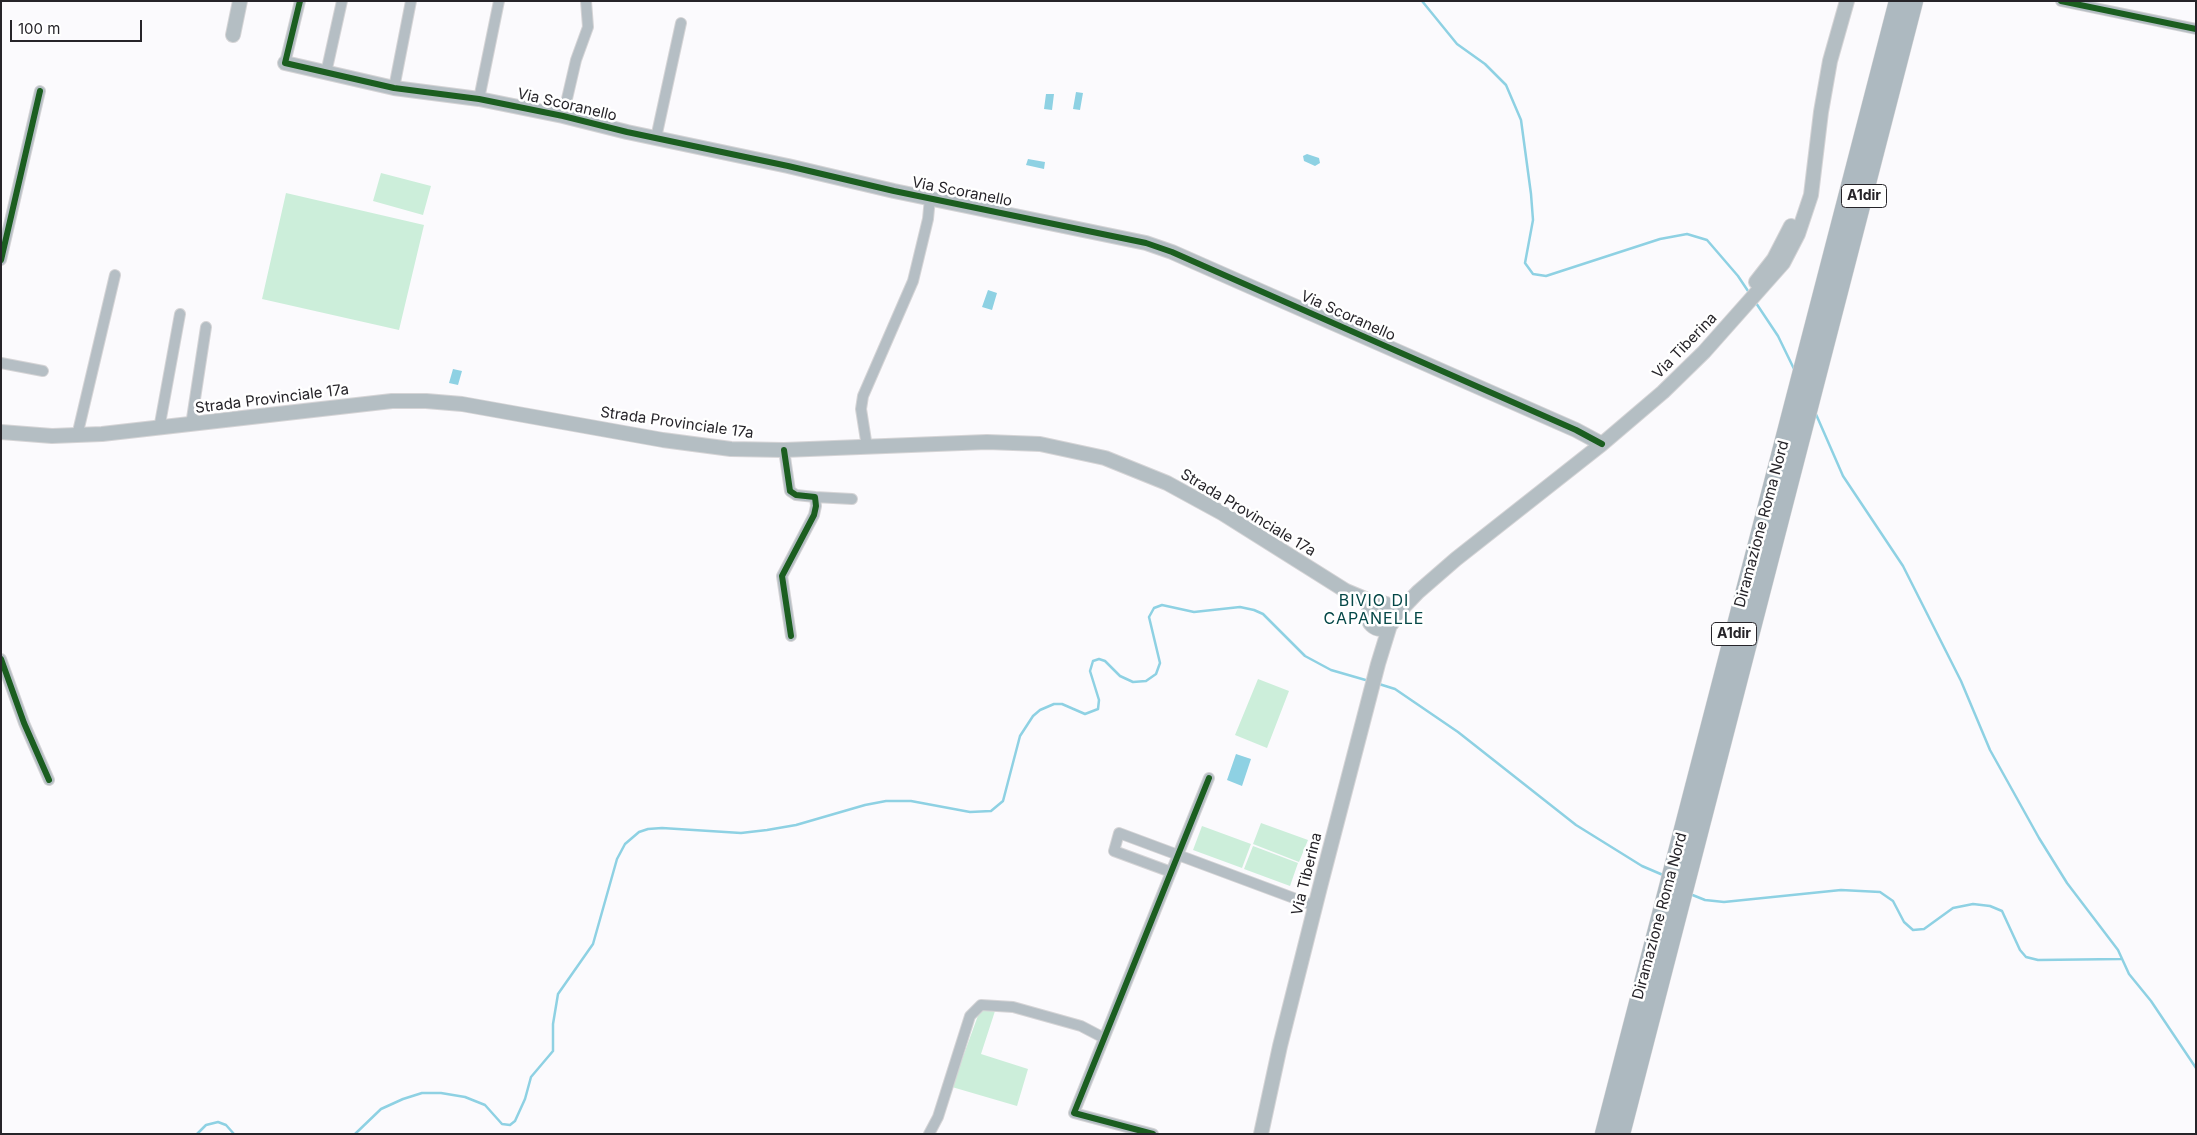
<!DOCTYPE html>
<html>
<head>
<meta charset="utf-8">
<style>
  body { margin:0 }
  #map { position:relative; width:2197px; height:1135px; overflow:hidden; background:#fbfafd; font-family:Inter,sans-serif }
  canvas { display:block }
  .frame { position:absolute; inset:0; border:2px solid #262429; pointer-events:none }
  .scale { position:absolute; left:10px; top:20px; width:132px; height:22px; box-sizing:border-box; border:2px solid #262429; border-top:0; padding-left:6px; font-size:15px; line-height:18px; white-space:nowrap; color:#262429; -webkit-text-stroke:4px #fff; paint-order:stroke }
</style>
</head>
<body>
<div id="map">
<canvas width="2197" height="1135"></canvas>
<div class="frame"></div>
<div class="scale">100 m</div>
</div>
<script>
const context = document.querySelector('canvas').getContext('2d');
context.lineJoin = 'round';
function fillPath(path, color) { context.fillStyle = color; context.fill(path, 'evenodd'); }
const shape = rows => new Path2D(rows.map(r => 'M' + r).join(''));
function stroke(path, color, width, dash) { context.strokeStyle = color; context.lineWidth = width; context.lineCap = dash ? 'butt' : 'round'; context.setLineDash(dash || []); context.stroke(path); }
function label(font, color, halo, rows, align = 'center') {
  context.font = font + ' Inter,sans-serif'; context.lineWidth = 5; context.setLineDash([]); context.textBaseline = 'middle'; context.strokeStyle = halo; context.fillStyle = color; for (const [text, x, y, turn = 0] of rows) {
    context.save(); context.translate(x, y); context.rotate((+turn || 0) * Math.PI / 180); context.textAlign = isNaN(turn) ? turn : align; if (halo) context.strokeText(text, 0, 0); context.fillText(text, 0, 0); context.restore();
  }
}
fillPath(shape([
  [381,173,431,186,423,215,373,201],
  [286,193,424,225,399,330,262,299],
  [1258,679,1289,691,1267,748,1235,735],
  [1261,823,1308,840,1299,862,1253,844],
  [1202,826,1251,844,1242,868,1193,850],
  [1253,846,1298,863,1290,886,1244,869],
  [980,1010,995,1011,981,1054,1028,1069,1017,1106,952,1087]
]), '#cceeda');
fillPath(shape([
  [1076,92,1083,93,1080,110,1073,109],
  [1046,94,1054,94,1052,110,1044,109],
  [1307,154,1319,158,1320,163,1315,166,1304,161,1303,156],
  [1028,159,1045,162,1044,169,1026,165],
  [988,290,997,293,992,310,982,307],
  [453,369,462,371,458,385,449,383],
  [1236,754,1251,759,1242,786,1227,780]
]), '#8ed1e3');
stroke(shape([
  [1422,1,1457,44,1485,64,1506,85,1521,120,1531,194,1533,220,1525,263,1533,274,1546,276,1660,239,1687,234,1707,240,1738,276,1750,294],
  [1756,303,1778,336,1795,371],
  [1815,412,1843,476,1903,566,1961,681,1990,750,2039,838,2067,883,2118,950,2129,974,2151,1001,2196,1068],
  [1379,684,1395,689,1458,732,1576,825,1642,866,1663,875],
  [1690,894,1705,900,1724,902,1841,890,1880,892,1893,901,1904,922,1913,930,1924,929,1953,908,1973,904,1990,906,2002,911,2020,950,2026,957,2038,960,2121,959],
  [197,1134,206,1125,218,1122,226,1125,234,1134],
  [355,1134,381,1109,403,1099,422,1093,441,1093,465,1097,485,1105,502,1124,510,1125,515,1121,525,1099,531,1077,553,1051,553,1024,558,994,593,944,617,859,625,844,639,832,648,829,662,828,741,833,767,830,796,825,865,805,886,801,911,801,970,812,991,811,1003,801,1020,736,1033,716,1040,710,1054,704,1062,704,1085,714,1098,709,1099,700,1090,671,1093,661,1099,659,1105,661,1120,676,1133,682,1146,681,1156,674,1160,663,1149,617,1154,608,1162,605,1194,612,1240,607,1254,610,1263,614,1305,656,1331,670,1369,681]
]), '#8ed1e3', 2.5);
const street = shape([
  [2061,1,2196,29],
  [285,63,300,1],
  [326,73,342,1],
  [394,88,411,1],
  [479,99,499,1],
  [563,116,576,60,588,27,586,1],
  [656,138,681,23],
  [1,260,40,91],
  [1,363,43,371],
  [191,425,206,327],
  [159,429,180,314],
  [77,436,115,275],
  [867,447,861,409,863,396,913,281,928,219,930,198],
  [784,450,790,491,796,495,815,497,816,506,814,515,782,576,791,636],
  [815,497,852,499],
  [1,659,24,723,49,780],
  [1171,872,1114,851,1119,833,1315,906],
  [929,1134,938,1117,970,1016,981,1005,1013,1007,1081,1026,1104,1038],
  [1153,1134,1074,1113,1209,778]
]);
const secondary = shape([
  [233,35,240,1],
  [285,63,394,88,479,99,563,116,627,132,788,166,894,191,1146,243,1172,252,1283,301,1576,430,1602,444],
  [1756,282,1774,259,1791,226],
  [1,432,52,436,102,434,392,401,426,401,462,404,663,440,731,449,784,450,987,442,1040,444,1105,458,1167,483,1222,513,1346,591,1377,604],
  '1368 616a13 13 0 1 1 26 0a13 13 0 1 1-26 0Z',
  [1394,617,1418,592,1456,559,1602,444,1663,392,1704,352,1783,263,1798,234,1811,195,1821,112,1830,61,1847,1],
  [1261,1134,1280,1046,1320,887,1378,664,1390,625]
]);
const highway = shape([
  [1604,1134,1898,1],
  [1621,1134,1914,1]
]);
stroke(street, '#d5d4d6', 12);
stroke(secondary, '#d5d4d6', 16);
stroke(highway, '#d5d4d6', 19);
stroke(street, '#b5bec4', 10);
stroke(secondary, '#b4bec3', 14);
stroke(highway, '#adb9c0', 18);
stroke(shape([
  [300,1,285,63,394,88,479,99,563,116,627,132,788,166,894,191,1146,243,1172,252,1283,301,1576,430,1602,444],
  [2061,1,2196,29],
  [1,260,40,91],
  [784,450,790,491,796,495,815,497,816,506,814,515,782,576,791,636],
  [1,659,24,723,49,780],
  [1153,1134,1074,1113,1209,778]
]), '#1b5e20', 6);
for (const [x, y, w] of [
  [1864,196,45],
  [1734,634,45]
]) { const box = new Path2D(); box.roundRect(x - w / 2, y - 11.5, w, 23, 4); context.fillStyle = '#fff'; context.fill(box); stroke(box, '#262429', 1); }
label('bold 14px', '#262429', null, [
  ["A1dir",1864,196],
  ["A1dir",1734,634]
]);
label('15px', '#262429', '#fff', [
  ["Via Scoranello",567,105,13],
  ["Via Scoranello",962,192,11],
  ["Via Scoranello",1348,316,24],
  ["Via Tiberina",1685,346,-46],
  ["Strada Provinciale 17a",272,399,-7],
  ["Strada Provinciale 17a",677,423,8],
  ["Strada Provinciale 17a",1248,513,31],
  ["Diramazione Roma Nord",1762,524,-75],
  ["Via Tiberina",1307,874,-76],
  ["Diramazione Roma Nord",1660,916,-75]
]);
context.letterSpacing = '1px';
label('16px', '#044747', '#fff', [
  ["BIVIO DI",1374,601],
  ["CAPANELLE",1374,619]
]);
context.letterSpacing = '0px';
</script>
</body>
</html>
